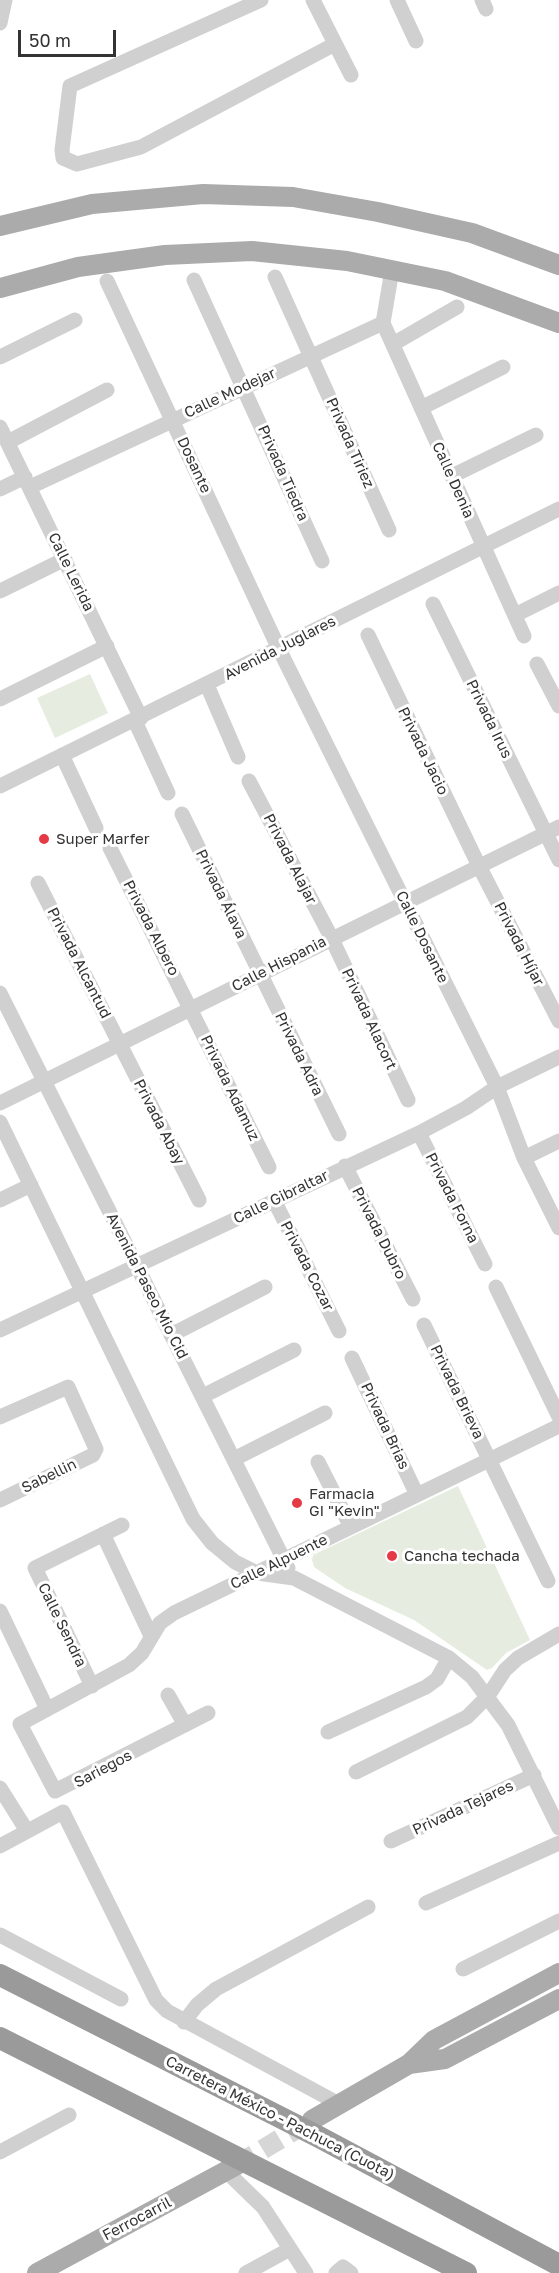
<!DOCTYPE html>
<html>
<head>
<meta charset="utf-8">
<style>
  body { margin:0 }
  #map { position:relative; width:559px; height:2273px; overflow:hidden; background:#fff; font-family:"Golos Text",sans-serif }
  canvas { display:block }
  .scale { position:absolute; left:18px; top:30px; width:98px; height:27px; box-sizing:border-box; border:3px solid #333; border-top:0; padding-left:8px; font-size:18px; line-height:21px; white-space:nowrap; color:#333; -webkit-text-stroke:4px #fff; paint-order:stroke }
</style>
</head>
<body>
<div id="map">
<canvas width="559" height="2273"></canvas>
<div class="scale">50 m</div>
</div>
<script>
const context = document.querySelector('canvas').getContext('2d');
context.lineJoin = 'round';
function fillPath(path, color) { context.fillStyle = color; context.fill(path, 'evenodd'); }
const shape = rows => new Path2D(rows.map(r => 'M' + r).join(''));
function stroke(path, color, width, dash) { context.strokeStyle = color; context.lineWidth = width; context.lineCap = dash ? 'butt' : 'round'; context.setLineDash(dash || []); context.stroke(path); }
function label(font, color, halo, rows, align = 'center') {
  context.font = font + ' "Golos Text",sans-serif'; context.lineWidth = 6; context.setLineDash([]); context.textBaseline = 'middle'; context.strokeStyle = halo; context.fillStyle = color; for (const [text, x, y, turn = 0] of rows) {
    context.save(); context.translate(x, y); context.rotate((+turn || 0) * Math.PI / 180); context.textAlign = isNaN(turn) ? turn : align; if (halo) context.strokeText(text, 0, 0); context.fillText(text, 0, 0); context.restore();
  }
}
fillPath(shape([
  [90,674,108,713,55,738,37,698],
  [458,1486,530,1640,506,1653,492,1668,487,1670,414,1620,345,1588,314,1567,312,1560,313,1555]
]), '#e6ecdf');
stroke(shape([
  [237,2165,310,2121]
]), '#d6d6d6', 20, [20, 10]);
stroke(shape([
  [261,0,70,86,62,150,63,158,77,164,141,147,335,44],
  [313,0,351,75],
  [397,0,416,41],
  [482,0,486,9],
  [0,23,5,0],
  [275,277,389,530],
  [194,280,322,561],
  [107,281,279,649,497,1087,524,1158,559,1228],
  [383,323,524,636],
  [383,323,392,270],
  [393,344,457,307],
  [0,357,75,320],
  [421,408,503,367],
  [0,427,141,718],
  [8,442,107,390],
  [452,476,536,435],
  [30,487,383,323],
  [0,489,25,477],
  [0,591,65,559],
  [433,604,559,860],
  [515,615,559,593],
  [368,635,479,866,559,1021],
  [537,664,559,706],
  [207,685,238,757],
  [0,699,107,646],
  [135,721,168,793],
  [62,755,96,828],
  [249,781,331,937,408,1100],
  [0,786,559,509],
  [182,814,339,1134],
  [110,848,269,1167],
  [38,883,199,1200],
  [0,993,288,1568],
  [0,1103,559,827],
  [0,1122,193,1519,212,1543,235,1562,257,1573,294,1578,449,1658,472,1677,508,1725,559,1828],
  [419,1133,485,1264],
  [524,1158,559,1141],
  [345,1166,413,1299],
  [0,1200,31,1185],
  [274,1200,339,1331],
  [496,1287,559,1417],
  [424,1325,548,1581],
  [0,1330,419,1133,466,1108,497,1087,559,1057],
  [171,1335,265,1287],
  [352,1358,417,1495],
  [203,1396,294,1350],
  [0,1417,68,1387,96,1449,93,1455,0,1500],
  [234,1459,325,1413],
  [318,1462,351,1527],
  [103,1534,151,1636],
  [0,1611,47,1709],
  [92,1686,35,1568,122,1525],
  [168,1695,185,1725],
  [208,1713,55,1791,20,1724,129,1665,142,1653,160,1623,174,1613,559,1426],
  [328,1732,426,1687,437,1679,449,1658],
  [356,1772,467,1717,488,1696,505,1670,518,1658,559,1634],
  [0,1788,27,1831],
  [391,1841,534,1775],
  [0,1846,63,1812,156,2000,167,2011,341,2105],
  [426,1903,559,1843],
  [0,1935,121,1999],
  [463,1969,559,1921],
  [184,2022,197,2005,216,1989,368,1907],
  [0,2152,69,2115],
  [227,2172,263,2207,306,2273],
  [246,2273,290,2249],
  [336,2273,343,2267,351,2273]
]), '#d0d0d0', 15);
stroke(shape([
  [0,226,92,204,203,194,293,197,378,212,472,233,559,265],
  [0,288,78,267,165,255,252,251,347,261,445,281,559,323],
  [409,2064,445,2059,559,1999],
  [312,2120,409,2064,434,2040,559,1973],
  [37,2273,237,2165]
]), '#ababab', 20);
stroke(shape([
  [0,1975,319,2137,559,2265],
  [0,2038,466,2273]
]), '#9a9a9a', 22);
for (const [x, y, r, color] of [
  [44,839,6,"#e63946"],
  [297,1503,6,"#e63946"],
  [392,1556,6,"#e63946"]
]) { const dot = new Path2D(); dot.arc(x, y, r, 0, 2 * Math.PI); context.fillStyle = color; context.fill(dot); stroke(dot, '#fff', 2); }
label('15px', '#333', '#fff', [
  ["Calle Modejar",230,393,-25],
  ["Privada Tiriez",350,443,66],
  ["Dosante",194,465,65],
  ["Privada Tiedra",283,473,66],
  ["Calle Denia",453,480,66],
  ["Calle Lerida",71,572,64],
  ["Avenida Juglares",280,648,-27],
  ["Privada Irus",489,719,64],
  ["Privada Jacio",423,751,64],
  ["Privada Alajar",290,859,63],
  ["Privada Álava",221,894,64],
  ["Privada Albero",151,928,63],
  ["Calle Dosante",422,937,64],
  ["Privada Híjar",519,944,63],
  ["Privada Alcantud",79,963,63],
  ["Calle Hispania",279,964,-27],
  ["Privada Alacort",369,1019,65],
  ["Privada Adra",299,1054,64],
  ["Privada Adamuz",230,1088,64],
  ["Privada Abay",159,1122,63],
  ["Calle Gibraltar",281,1197,-26],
  ["Privada Forna",452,1198,63],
  ["Privada Dubro",379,1233,63],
  ["Privada Cozar",307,1266,63],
  ["Avenida Paseo Mio Cid",147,1286,63],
  ["Privada Brieva",457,1392,64],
  ["Privada Brias",385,1426,65],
  ["Sabellin",49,1476,-26],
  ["Calle Alpuente",279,1562,-26],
  ["Calle Sendra",62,1625,64],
  ["Sariegos",103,1769,-28],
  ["Privada Tejares",463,1808,-25],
  ["Carretera México - Pachuca (Cuota)",280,2118,27],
  ["Ferrocarril",137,2219,-28]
]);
label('15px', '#333', '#fff', [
  ["Super Marfer",56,839],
  ["Farmacia",309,1494],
  ["GI \"Kevin\"",309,1511],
  ["Cancha techada",404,1556]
], 'left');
</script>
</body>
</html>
